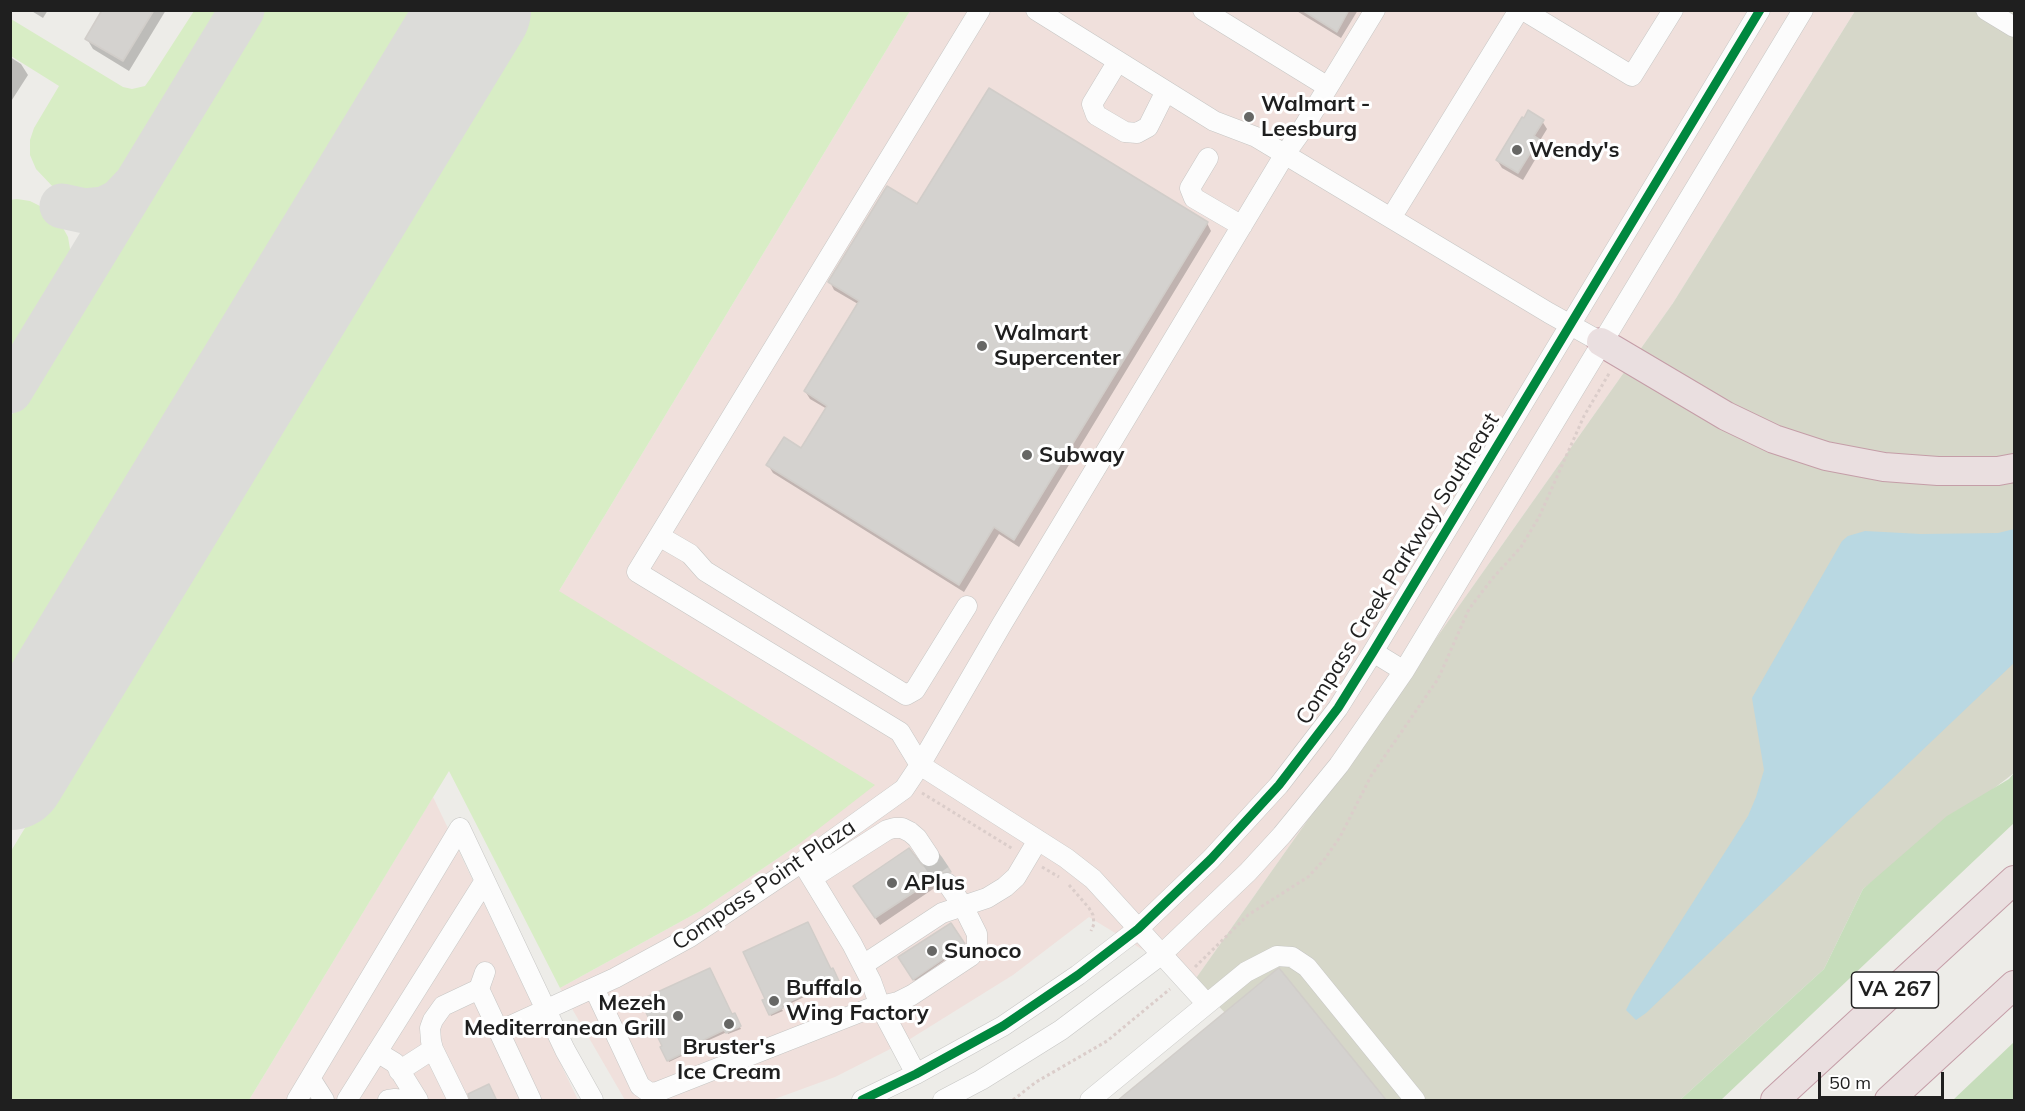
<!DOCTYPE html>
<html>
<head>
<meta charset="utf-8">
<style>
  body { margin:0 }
  #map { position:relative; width:2025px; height:1111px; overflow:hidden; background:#edece8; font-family:Mulish,sans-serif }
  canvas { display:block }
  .frame { position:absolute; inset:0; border:12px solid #1f1f1f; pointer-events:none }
  .scale { position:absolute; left:1818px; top:1072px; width:126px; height:27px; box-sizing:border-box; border:3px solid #1f1f1f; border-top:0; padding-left:8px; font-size:18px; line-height:21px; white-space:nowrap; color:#1f1f1f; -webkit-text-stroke:4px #fff; paint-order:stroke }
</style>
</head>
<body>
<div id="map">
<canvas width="2025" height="1111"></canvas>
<div class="frame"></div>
<div class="scale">50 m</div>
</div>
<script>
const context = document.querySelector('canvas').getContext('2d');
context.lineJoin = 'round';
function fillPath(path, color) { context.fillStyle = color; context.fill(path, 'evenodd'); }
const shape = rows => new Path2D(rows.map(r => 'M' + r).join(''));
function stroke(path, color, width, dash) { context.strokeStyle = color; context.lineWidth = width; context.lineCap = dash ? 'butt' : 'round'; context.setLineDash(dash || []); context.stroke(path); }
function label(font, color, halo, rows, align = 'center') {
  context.font = font + ' Mulish,sans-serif'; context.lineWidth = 6; context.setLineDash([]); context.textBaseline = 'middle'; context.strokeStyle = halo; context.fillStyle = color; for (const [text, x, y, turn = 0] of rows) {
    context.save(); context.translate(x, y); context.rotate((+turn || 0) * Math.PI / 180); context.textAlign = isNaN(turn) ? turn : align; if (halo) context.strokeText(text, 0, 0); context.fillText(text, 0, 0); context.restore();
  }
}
fillPath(shape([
  [910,11,1855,11,1673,303,1194,981,1089,917,1013,975,910,1039,835,1077,772,1100,625,1100,560,988,700,911,799,844,559,591],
  [433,797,578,1100,249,1100]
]), '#f0e0dc');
fillPath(shape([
  [1855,11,2014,11,2014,773,1863,889,1824,969,1680,1100,1310,1100,1194,981,1673,303]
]), '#d6d7c9');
fillPath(shape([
  [194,11,225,11,134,159,119,180,98,194,88,197,77,198,54,188,36,169,30,155,30,140,34,128,59,86,11,56,11,19,123,87,132,89,145,86,150,79],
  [257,11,434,11,11,704,11,416],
  [520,11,910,11,559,591,875,785,799,844,700,911,560,988,449,771,249,1100,11,1100,11,851],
  [17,199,30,201,42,207,52,216,63,228,68,237,70,249,69,266,11,363,10,200]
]), '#d8edc5');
fillPath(shape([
  [2014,773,2014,823,1721,1100,1680,1100,1824,969,1863,889,1947,816,2009,779],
  [2014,1042,2014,1100,1953,1100]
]), '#c6ddbb');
fillPath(shape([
  [2014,529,2014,663,1646,1013,1636,1020,1626,1010,1633,996,1748,816,1756,797,1764,770,1752,698,1842,541,1848,536,1865,531,1921,534,1998,533]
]), '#b9d8e2');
fillPath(shape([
  [30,10,48,10,43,18],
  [104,10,166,10,129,71,93,49,87,39],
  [1295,10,1358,10,1341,38],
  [10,57,21,64,28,75,10,103],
  [1542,121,1547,129,1539,142,1542,148,1523,180,1502,168,1497,160],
  [918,206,1207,223,1211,231,1019,547,999,534,964,592,773,473,768,465,802,450,827,409,810,399,805,391,858,304,834,290,830,282],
  [941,860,953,879,940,885,939,890,936,887,880,925,859,893,936,868],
  [950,925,965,946,915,981,900,957],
  [832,970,838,983,826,989,825,987,781,1008,783,1011,771,1016,764,1001],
  [734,1015,741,1029,728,1034,727,1032,689,1049,690,1052,669,1062,662,1048]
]), '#0003');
stroke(shape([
  [62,206,85,211,104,209,120,201,136,184],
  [10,391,242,10]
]), '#dcdcd9', 45);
stroke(shape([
  [10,774,475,10]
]), '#dcdcd9', 112);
const building = shape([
  [102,10,154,10,123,61,85,39,102,10],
  [1302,10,1349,10,1337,32,1302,10],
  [989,88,1208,222,1014,540,994,527,959,585,766,465,784,437,801,448,827,406,804,391,859,301,828,282,887,186,917,204,989,88],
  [1528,110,1544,120,1534,136,1539,139,1518,173,1496,160,1522,117,1524,118,1528,110],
  [909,848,923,866,929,868,935,866,941,857,951,872,941,873,936,877,935,883,937,889,931,881,875,918,853,886,909,848],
  [808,922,831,969,833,968,839,981,823,988,823,986,782,1005,783,1008,769,1015,762,1000,765,999,743,952,808,922],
  [951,923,965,944,913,980,898,957,951,923],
  [710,968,732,1014,735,1013,741,1026,726,1033,724,1030,689,1047,690,1050,667,1061,660,1047,662,1046,640,1000,710,968],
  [1279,968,1387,1101,1117,1101,1276,970,1279,968],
  [489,1084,497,1101,470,1101,468,1094,489,1084]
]);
fillPath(building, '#d4d2cf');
stroke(building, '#d1cdc9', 1.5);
stroke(shape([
  [929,856,947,883]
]), '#c4c3c0', 20, [20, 10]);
const minor = shape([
  [980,10,637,572,900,732,920,765,1066,858,1093,879,1207,1004,1246,972,1277,956,1292,957,1307,967,1415,1100],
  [1036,10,1214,121,1256,137,1549,313,1601,342],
  [1203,10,1328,87],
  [1523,10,1632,76,1673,10],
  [1986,10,2014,27],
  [1118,61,1092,104,1096,115,1125,132,1137,133,1148,127,1166,91],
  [1208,158,1190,188,1194,198,1242,226],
  [1391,218,1519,10],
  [659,536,690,554,705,571,906,695,915,690,967,606],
  [1373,652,1404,671],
  [460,828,565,1050,593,1100],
  [802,862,852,944,871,981,880,1006,916,1074],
  [812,878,887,830,894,828,902,828,910,832,917,838,929,856],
  [863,965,942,913,987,898,1005,887,1016,877,1038,840],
  [485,972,479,989,531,1100],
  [594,988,640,1086,650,1093,657,1092,868,1009,898,1002,912,995,971,956,977,947,977,934,963,906,947,883],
  [499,1031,615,978,690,937,802,862,904,789,920,765,1002,624,1285,154,1300,133,1375,10],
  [377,1052,395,1063,418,1100],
  [399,1071,433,1049],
  [310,1078,324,1100],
  [297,1100,460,828],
  [347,1100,484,882],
  [388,1100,395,1099,403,1100],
  [458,1100,433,1049,431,1041,430,1028,433,1020,443,1006,479,989],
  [862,1100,916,1074,1003,1026,1078,975,1138,929,1211,859,1279,785,1338,708,1373,652,1760,10],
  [943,1100,981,1080,1061,1030,1162,954,1248,872,1282,835,1339,765,1404,671,1803,10],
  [1090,1100,1207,1004]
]);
const highway = shape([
  [1601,342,1726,416,1774,439,1826,456,1884,467,1938,471,1998,471,2014,468],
  [1775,1100,2014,880],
  [1889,1100,2014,985]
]);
stroke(minor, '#c6c6c4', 21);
stroke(highway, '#c49da7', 30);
stroke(shape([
  [922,793,1013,849],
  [1042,867,1059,877],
  [1069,885,1089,908,1093,915,1094,924,1091,931],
  [1195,967,1248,915,1308,877,1324,860,1340,837,1371,776,1438,679,1469,609,1492,579,1521,547,1539,517,1584,416,1610,372],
  [1013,1100,1036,1082,1107,1041,1170,989]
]), '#dbcdca', 3, [3, 3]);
stroke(minor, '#fcfcfc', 20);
stroke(highway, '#eadfe0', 28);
stroke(shape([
  [862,1100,916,1074,1003,1026,1078,975,1138,929,1211,859,1279,785,1338,708,1373,652,1760,10]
]), '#00873e', 9);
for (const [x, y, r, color] of [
  [1249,117,6,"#676765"],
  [1517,150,6,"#676765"],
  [982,346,6,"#676765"],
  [1027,455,6,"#676765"],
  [892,883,6,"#676765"],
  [932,951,6,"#676765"],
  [774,1001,6,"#676765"],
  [678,1016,6,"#676765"],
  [729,1024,6,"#676765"]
]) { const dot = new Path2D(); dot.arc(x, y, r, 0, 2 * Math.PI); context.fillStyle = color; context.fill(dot); stroke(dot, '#fff', 2); }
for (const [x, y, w] of [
  [1895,990,87]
]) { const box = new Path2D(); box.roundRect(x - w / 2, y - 18, w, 36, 4.5); context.fillStyle = '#fff'; context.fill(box); stroke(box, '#1f1f1f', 1.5); }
label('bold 21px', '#1f1f1f', null, [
  ["VA 267",1895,990]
]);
label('bold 22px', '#1f1f1f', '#fff', [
  ["Walmart -",1261,104],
  ["Leesburg",1261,129],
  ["Wendy's",1529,150],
  ["Walmart",994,333],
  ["Supercenter",994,358],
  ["Subway",1039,455],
  ["APlus",904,883],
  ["Sunoco",944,951],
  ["Buffalo",786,988],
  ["Wing Factory",786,1013],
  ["Mezeh",666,1003,"right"],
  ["Mediterranean Grill",666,1028,"right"],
  ["Bruster's",729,1047,"center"],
  ["Ice Cream",729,1072,"center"]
], 'left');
label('22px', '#1f1f1f', '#fff', [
  ["Compass Creek Parkway Southeast",1398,569,-58],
  ["Compass Point Plaza",764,885,-34]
]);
</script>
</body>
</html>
